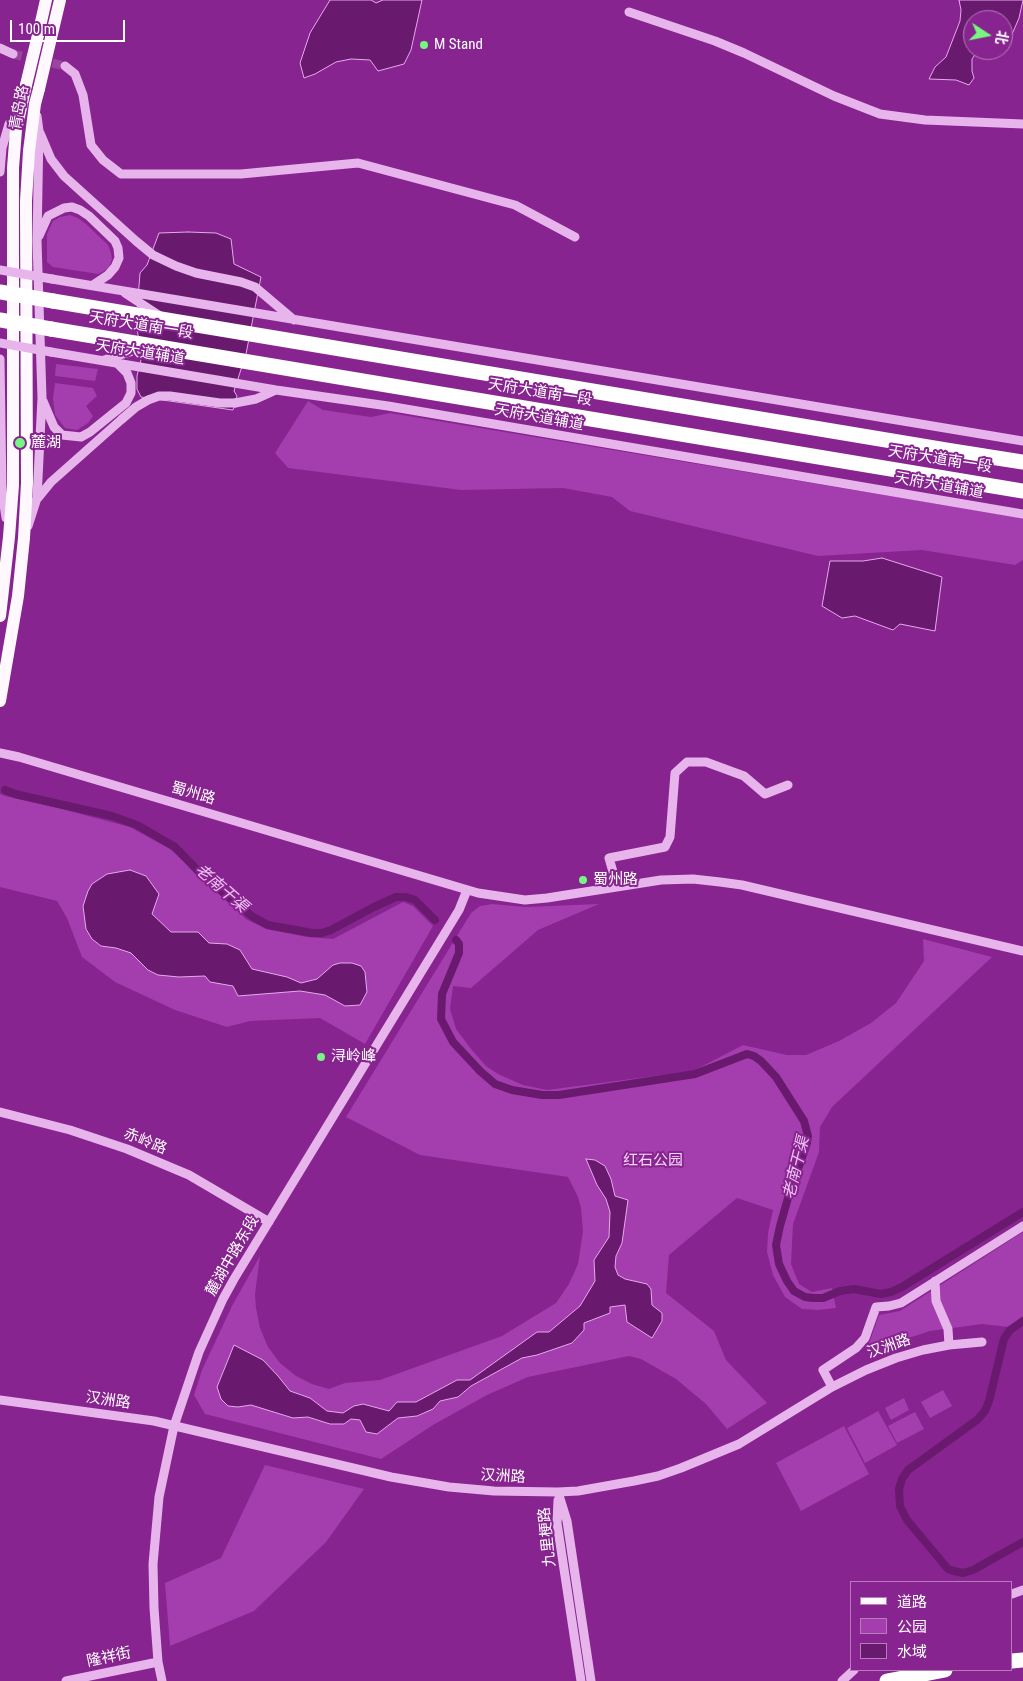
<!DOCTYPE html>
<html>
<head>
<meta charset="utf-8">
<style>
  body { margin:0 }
  #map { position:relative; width:1023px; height:1681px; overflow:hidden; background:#87248f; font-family:"Roboto Condensed","Noto Sans SC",sans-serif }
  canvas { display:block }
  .legend { position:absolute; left:850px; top:1581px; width:162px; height:90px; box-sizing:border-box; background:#87248f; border:1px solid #b77cbc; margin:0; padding:6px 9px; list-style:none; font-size:15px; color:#fff }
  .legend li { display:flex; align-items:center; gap:10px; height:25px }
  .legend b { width:25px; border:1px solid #b77cbc }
  .north { position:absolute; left:963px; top:10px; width:50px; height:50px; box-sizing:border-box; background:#87248f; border:1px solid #b77cbc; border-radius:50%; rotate:101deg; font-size:14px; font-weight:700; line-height:20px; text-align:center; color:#fff }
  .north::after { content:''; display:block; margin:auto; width:18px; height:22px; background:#78f682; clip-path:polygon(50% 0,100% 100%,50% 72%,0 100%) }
  .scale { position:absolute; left:10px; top:20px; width:115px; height:22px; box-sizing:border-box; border:2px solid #fff; border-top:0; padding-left:6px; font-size:15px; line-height:18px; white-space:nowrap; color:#fff; -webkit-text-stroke:4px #87248f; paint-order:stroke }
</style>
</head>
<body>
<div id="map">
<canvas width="1023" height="1681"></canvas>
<ul class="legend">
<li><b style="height:6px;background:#fff9ff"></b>道路</li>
<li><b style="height:14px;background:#a43dad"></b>公园</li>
<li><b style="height:14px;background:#691a6e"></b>水域</li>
</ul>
<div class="north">北</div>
<div class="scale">100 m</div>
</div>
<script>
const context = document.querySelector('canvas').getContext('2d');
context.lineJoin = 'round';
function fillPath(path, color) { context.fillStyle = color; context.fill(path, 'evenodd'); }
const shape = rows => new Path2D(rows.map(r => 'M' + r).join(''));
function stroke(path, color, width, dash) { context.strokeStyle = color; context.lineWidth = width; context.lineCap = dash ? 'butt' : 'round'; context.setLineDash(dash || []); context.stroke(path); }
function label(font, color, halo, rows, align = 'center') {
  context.font = font + ' "Roboto Condensed","Noto Sans SC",sans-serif'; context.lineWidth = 4; context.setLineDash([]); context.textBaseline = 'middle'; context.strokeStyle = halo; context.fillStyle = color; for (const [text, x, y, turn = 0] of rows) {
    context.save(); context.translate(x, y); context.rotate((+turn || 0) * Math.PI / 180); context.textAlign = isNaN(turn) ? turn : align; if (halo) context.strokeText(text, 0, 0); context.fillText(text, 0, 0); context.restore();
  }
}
fillPath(shape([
  [70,215,78,218,86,224,108,245,111,253,112,259,109,267,104,271,98,274,53,267,47,262,47,234,53,221,60,217],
  [56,364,98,369,95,381,55,376],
  [55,383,93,388,97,396,86,406,93,416,88,423,77,430,65,428,55,415,53,398],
  [308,401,323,410,371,417,390,413,1023,518,1023,560,1015,565,922,550,818,556,630,511,612,497,563,488,461,490,288,468,275,453],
  [0,794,5,796,58,808,130,827,170,849,246,919,266,929,307,937,333,939,403,902,413,906,433,926,365,1044,320,1018,250,1021,227,1027,175,1010,115,982,82,957,67,918,57,901,0,887],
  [492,904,525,907,599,904,538,930,471,988,453,986,450,1009,456,1029,471,1049,486,1066,498,1074,523,1085,547,1090,685,1072,695,1070,743,1045,787,1055,806,1055,839,1041,871,1023,896,1003,924,961,923,939,992,957,832,1107,820,1127,819,1152,793,1224,791,1264,799,1284,812,1292,832,1288,836,1308,818,1310,802,1309,785,1297,773,1275,767,1252,768,1233,773,1210,737,1198,669,1255,666,1293,714,1331,726,1360,767,1403,727,1429,706,1404,676,1379,641,1359,629,1356,528,1377,487,1395,433,1425,381,1459,205,1414,194,1395,202,1370,232,1306,260,1256,255,1294,256,1308,260,1328,268,1347,280,1363,296,1376,312,1384,329,1389,345,1383,380,1380,502,1336,556,1303,569,1284,578,1264,583,1231,581,1208,578,1197,568,1177,420,1155,346,1117,471,913,480,906],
  [1023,1232,1023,1319,1009,1327,982,1324,930,1331,866,1352,879,1315,900,1311],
  [943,1390,952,1406,930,1418,921,1402],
  [904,1398,909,1410,891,1420,885,1408],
  [878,1411,897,1445,865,1463,847,1428],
  [915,1412,924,1429,897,1443,888,1426],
  [844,1426,869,1474,801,1511,776,1463],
  [265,1465,364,1489,326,1542,254,1611,170,1646,165,1583,221,1558]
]), '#a43dad');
const water = shape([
  [330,0,371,0,376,3,383,0,422,0,411,50,404,64,378,71,370,60,351,59,336,62,315,74,304,78,300,63,310,33,330,0],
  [959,0,1023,0,1019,18,1010,39,1003,37,1003,20,973,20,973,50,978,50,972,59,972,71,974,78,969,85,956,80,929,79,935,67,946,57,960,21,961,10,959,0],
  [188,232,216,233,231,239,234,264,261,277,246,354,234,391,237,396,233,410,141,397,137,389,137,376,142,356,136,324,140,273,147,265,159,233,188,232],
  [882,558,942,577,935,631,900,624,893,630,855,616,842,618,822,606,830,561,863,561,882,558],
  [130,870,146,876,159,894,152,914,171,932,198,932,209,943,227,944,240,950,252,969,287,977,301,983,317,979,333,965,340,963,352,963,361,966,365,972,367,992,360,1005,345,1006,325,995,300,991,238,996,233,986,210,982,205,976,179,977,158,975,148,970,131,953,116,948,101,946,92,939,86,929,83,906,88,891,92,884,107,874,130,870],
  [586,1159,595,1160,605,1166,611,1179,615,1196,628,1200,622,1243,616,1256,615,1267,618,1275,625,1279,647,1284,651,1289,652,1305,662,1313,662,1321,652,1338,627,1322,625,1305,610,1307,610,1313,584,1323,584,1330,572,1343,537,1355,522,1358,471,1386,458,1397,440,1401,433,1409,417,1416,398,1418,377,1434,366,1432,360,1420,351,1419,344,1424,330,1424,308,1417,293,1418,251,1405,238,1407,228,1406,221,1399,217,1387,234,1345,263,1360,278,1376,290,1391,310,1398,327,1411,343,1413,354,1406,363,1404,389,1411,397,1402,416,1402,457,1380,470,1380,537,1332,549,1332,580,1306,595,1281,594,1260,609,1237,610,1212,606,1199,597,1185,586,1159]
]);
fillPath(water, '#691a6e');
stroke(water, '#e6a9ec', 1);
stroke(shape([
  [5,790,15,794,112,816,137,825,175,847,203,876,253,917,268,925,312,933,322,933,331,930,374,907,396,897,406,897,415,900,435,920],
  [456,940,459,944,459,953,442,994,441,1019,453,1042,480,1071,495,1084,512,1090,542,1095,559,1095,695,1074,747,1054,754,1056,761,1061,776,1077,804,1121,808,1136,807,1143,788,1198,780,1226,776,1245,779,1264,787,1281,794,1291,805,1297,813,1298,823,1298,840,1291,854,1289,881,1294,891,1292,902,1287,1023,1212],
  [1023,1321,1010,1330,1004,1339,989,1401,985,1411,977,1420,908,1470,902,1479,899,1489,900,1506,907,1520,948,1569,954,1571,963,1573,973,1570,1023,1542]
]), '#691a6e', 8);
stroke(shape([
  [13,54,65,66]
]), '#9945a0', 9, [9, 4.5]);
stroke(shape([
  [629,12,715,41,744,53,834,96,880,114,925,120,1023,124],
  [0,48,13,54],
  [65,66,75,74,83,95,91,145,103,160,121,174,241,174,358,163,515,205,575,237],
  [40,133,51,159,64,176,136,241,153,255,176,266,196,273,241,282,255,287,294,320],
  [0,172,2,148,9,124],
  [39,236,48,216,64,208,72,207,80,210,89,216,115,241,118,248,119,258,115,267,108,275,93,285],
  [52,279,1023,441],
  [125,293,160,316],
  [51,352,276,390,388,406,1023,514],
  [0,359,2,491,6,518],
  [104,360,146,347],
  [43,401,54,427,62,435,81,437,90,432,126,403,131,393,131,383,127,373,118,364],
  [235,403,256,399,276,390],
  [38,498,51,482,122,419],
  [28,526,37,498,42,398,37,241,39,131,37,116],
  [0,753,19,757,478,893,525,900,547,898,661,880,693,879,720,882,742,885,1023,951],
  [617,886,609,858,665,847,670,837,675,773,687,762,706,762,744,776,765,794,788,785],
  [0,1112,70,1130,127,1149,189,1175,269,1222],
  [935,1281,936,1301,948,1329,949,1345],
  [832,1387,823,1370,856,1348,865,1338,876,1307,889,1306,901,1303,1023,1226],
  [0,1400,154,1421,391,1477,449,1487,494,1491,558,1492,578,1491,634,1481,658,1476,681,1468,739,1444,832,1387,866,1370,896,1358,923,1350,949,1345,982,1342],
  [558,1492,567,1521,591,1681],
  [558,1500,557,1523,581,1681],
  [1012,1594,1023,1590],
  [66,1681,158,1662],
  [162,1681,158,1662,154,1608,153,1564,159,1497,174,1426,199,1352,223,1299,234,1279,459,910,467,890],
  [842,1681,854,1670]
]), '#e7b5eb', 9);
stroke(shape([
  [38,35,46,0],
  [51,38,60,0],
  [0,616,9,537,13,485,13,168,16,130,26,85],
  [0,701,18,596,24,538,27,483,26,201,29,151,35,104,39,89]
]), '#fff9ff', 12);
stroke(shape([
  [53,301,946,450,1023,462],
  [51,329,1023,491],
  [1012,1661,1023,1660],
  [887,1681,945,1670]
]), '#fff', 15);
stroke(shape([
  [0,270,52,279],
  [0,343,51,352],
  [122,419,136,407,148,400,159,396,170,396,220,403,235,403]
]), '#e7b5eb', 9);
stroke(shape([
  [26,85,38,35],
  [39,89,51,38]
]), '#fff9ff', 12);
stroke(shape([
  [0,292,53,301],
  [0,320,51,329]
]), '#fff', 15);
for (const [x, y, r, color] of [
  [424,45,5,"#78f682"],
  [20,443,6,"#78f682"],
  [583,880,5,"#78f682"],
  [321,1057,5,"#78f682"]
]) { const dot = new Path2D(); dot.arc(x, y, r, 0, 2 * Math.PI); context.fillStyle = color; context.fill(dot); stroke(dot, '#87248f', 2); }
label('15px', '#fff', '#87248f', [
  ["M Stand",434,45],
  ["麓湖",31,443],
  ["蜀州路",593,880],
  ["浔岭峰",331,1057]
], 'left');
label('15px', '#fff', '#87248f', [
  ["青岛路",20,108,-79],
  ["天府大道南一段",141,326,9],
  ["天府大道辅道",140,353,9],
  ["天府大道南一段",540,393,9],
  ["天府大道辅道",539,418,10],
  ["天府大道南一段",940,460,9],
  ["天府大道辅道",939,486,10],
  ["蜀州路",193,794,16],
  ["赤岭路",145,1142,22],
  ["麓湖中路东段",233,1256,-60],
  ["汉洲路",889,1347,-19],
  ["汉洲路",108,1401,8],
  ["汉洲路",503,1477,3],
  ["九里梗路",548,1537,-96],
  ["隆祥街",109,1658,-12]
]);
label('15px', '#f6d9f9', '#87248f', [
  ["红石公园",653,1161]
]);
label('italic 16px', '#eec1f2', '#87248f', [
  ["老南干渠",221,889,41],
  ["老南干渠",797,1168,-76]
]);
</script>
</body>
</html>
